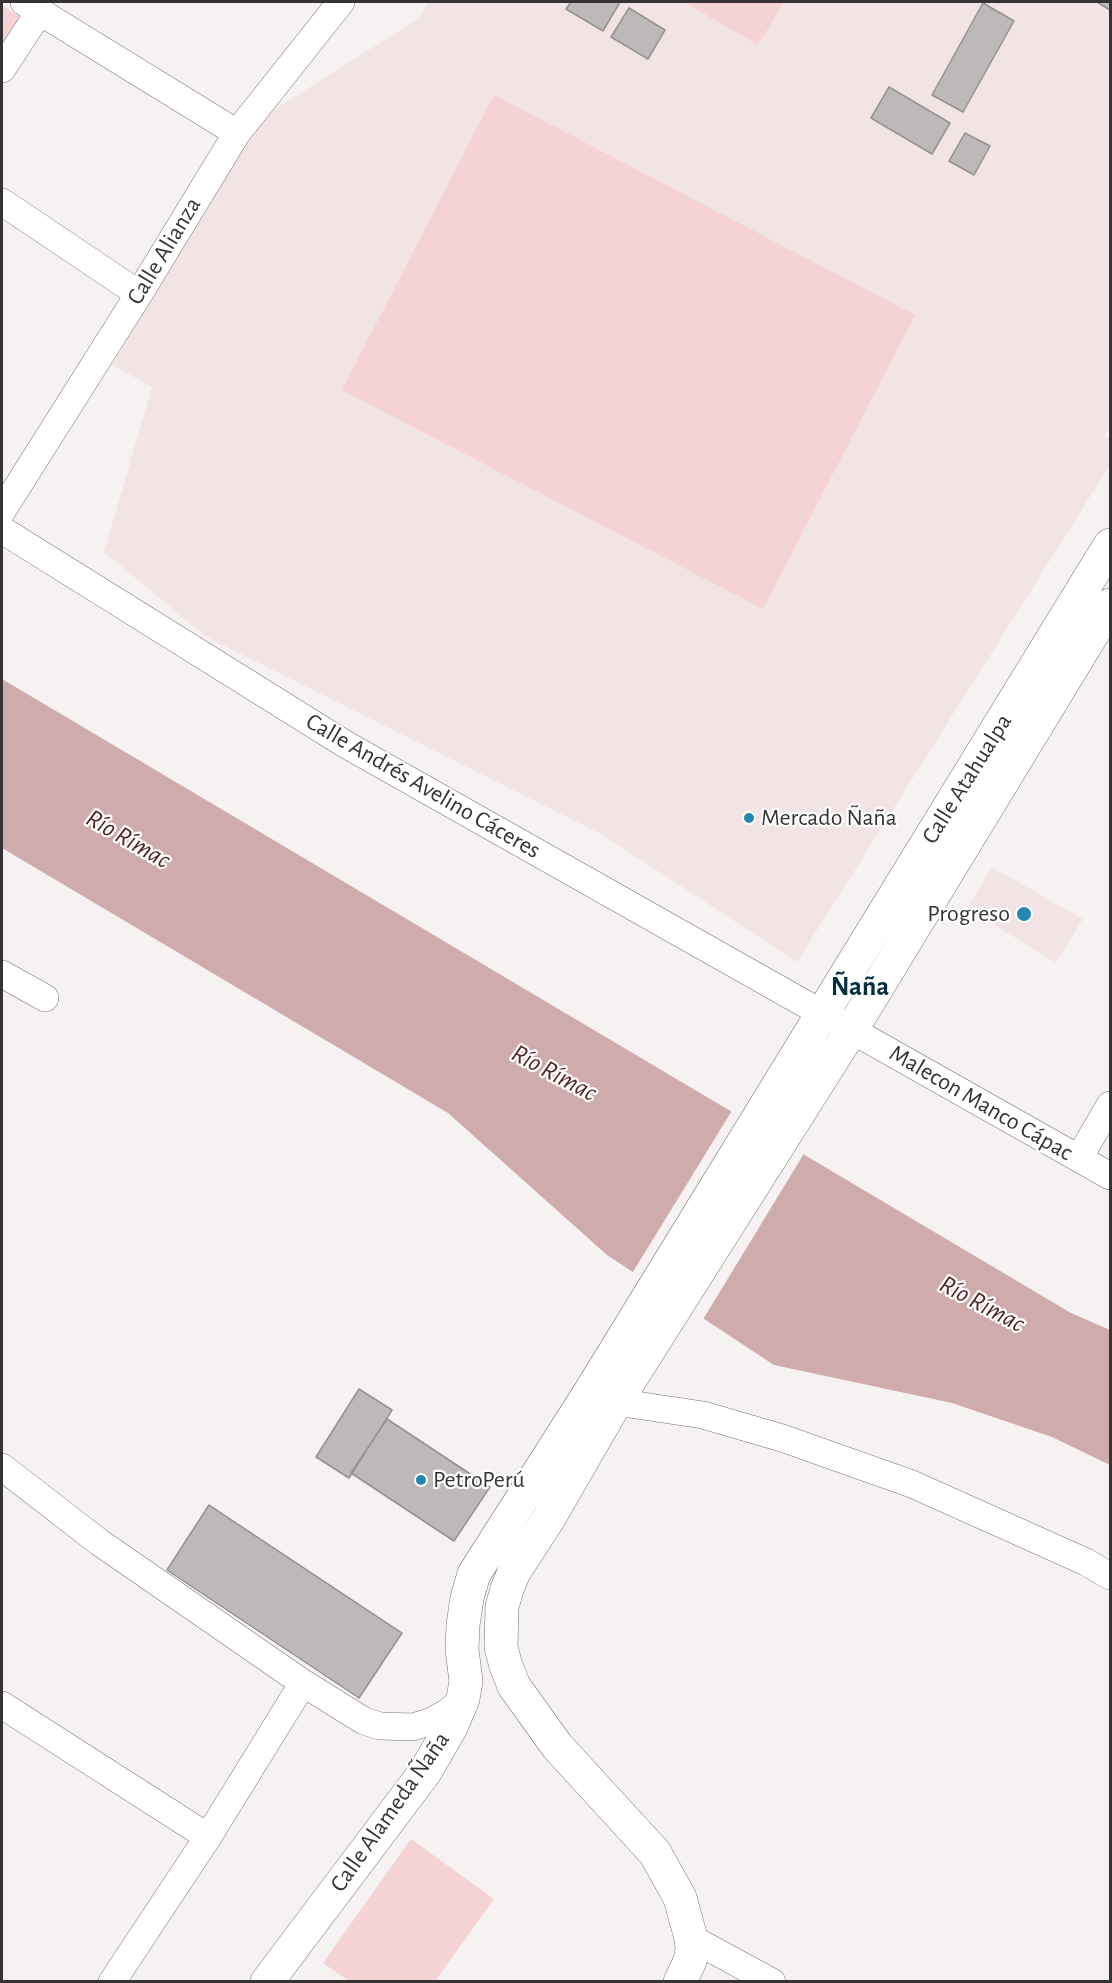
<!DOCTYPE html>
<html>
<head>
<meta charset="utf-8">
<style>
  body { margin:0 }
  #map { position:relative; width:1112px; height:1983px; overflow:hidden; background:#f7f2f2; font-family:"Alegreya Sans",sans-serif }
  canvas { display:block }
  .frame { position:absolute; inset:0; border:3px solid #353333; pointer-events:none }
</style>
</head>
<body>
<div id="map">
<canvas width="1112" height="1983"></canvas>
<div class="frame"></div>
</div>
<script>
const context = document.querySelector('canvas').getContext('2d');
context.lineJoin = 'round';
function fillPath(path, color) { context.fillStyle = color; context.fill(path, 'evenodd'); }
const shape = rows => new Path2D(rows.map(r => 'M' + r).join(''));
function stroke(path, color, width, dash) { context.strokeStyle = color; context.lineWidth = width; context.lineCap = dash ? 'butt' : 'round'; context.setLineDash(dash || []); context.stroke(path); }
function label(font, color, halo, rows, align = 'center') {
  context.font = font + ' "Alegreya Sans",sans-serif'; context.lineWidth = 4.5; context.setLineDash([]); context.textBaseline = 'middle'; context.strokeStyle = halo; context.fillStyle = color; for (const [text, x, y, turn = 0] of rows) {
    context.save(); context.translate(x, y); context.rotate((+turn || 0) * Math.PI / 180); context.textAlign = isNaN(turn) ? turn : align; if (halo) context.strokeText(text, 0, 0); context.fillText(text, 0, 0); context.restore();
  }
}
fillPath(shape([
  [428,2,1110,2,1110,427,1105,436,1110,439,1110,465,797,962,601,834,205,636,104,552,152,387,112,365,261,118,419,18],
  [992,867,1083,919,1056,963,967,908]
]), '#f2e4e4');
fillPath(shape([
  [684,2,784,2,758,45],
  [2,5,23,19,2,52],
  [494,95,915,315,763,609,342,390],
  [411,1839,494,1899,435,1981,349,1981,323,1963]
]), '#f5d2d3');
fillPath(shape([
  [2,679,1071,1313,1110,1330,1110,1465,1052,1437,952,1403,774,1365,607,1255,448,1113,2,848]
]), '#cfabac');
fillPath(shape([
  [733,1109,805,1152,702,1321,631,1275]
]), '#f7f2f2');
const building = shape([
  [571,2,620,2,603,31,566,9,571,2],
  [1097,2,1110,2,1110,10,1097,2],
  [983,3,1014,21,963,112,932,95,983,3],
  [629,8,665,30,648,59,611,37,629,8],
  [889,87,950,123,932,154,871,118,889,87],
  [965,133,990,146,974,175,949,161,965,133],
  [359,1389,392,1410,349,1478,316,1457,359,1389],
  [387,1419,490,1487,454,1541,351,1473,387,1419],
  [209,1505,402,1633,359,1698,167,1570,209,1505]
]);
fillPath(building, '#bdb9b9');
stroke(building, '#959191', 1.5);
const street = shape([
  [24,2,237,133],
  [2,69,40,11],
  [2,202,139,294],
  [2,511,139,294,237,133,341,2],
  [2,530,345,744,1110,1176],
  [2,974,45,998],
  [1079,1158,1110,1105],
  [616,1402,703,1415,782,1438,912,1484,1086,1562,1110,1576],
  [2,1467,99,1542,303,1683,364,1721,380,1726,413,1727,432,1721,448,1712,463,1699],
  [2,1705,208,1837],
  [691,1938,772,1982],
  [112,1982,208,1837,303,1683]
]);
const secondary = shape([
  [267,1982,425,1772,451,1727,463,1699,466,1681,462,1650,463,1625,467,1598,474,1574,590,1392,1110,545],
  [680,1982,690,1961,692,1950,691,1938,680,1898,655,1853,557,1746,514,1686,506,1666,501,1647,502,1607,507,1589,514,1572,549,1518,616,1402,852,1029,1110,605]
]);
stroke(street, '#797575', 28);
stroke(secondary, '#797575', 34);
stroke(street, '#fff', 27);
stroke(secondary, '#fff', 33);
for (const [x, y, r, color] of [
  [749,818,6,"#2687b2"],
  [1024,914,8,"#2687b2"],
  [421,1480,6,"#2687b2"]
]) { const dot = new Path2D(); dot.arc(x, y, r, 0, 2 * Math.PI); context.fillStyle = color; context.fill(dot); stroke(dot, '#fff', 2); }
label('24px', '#353333', '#fff', [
  ["Calle Alianza",164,251,-59],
  ["Calle Atahualpa",967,779,-58],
  ["Calle Andrés Avelino Cáceres",423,786,30],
  ["Malecon Manco Cápac",981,1103,30],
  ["Calle Alameda Ñaña",390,1812,-55]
]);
label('24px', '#353333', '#fff', [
  ["Mercado Ñaña",761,818],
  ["Progreso",1010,914,"right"],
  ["PetroPerú",433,1480]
], 'left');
label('italic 26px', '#532227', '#fff', [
  ["Río Rímac",128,839,30],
  ["Río Rímac",554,1073,28],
  ["Río Rímac",982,1304,28]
]);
label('bold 27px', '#002f43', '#fff', [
  ["Ñaña",860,987]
]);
</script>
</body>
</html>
